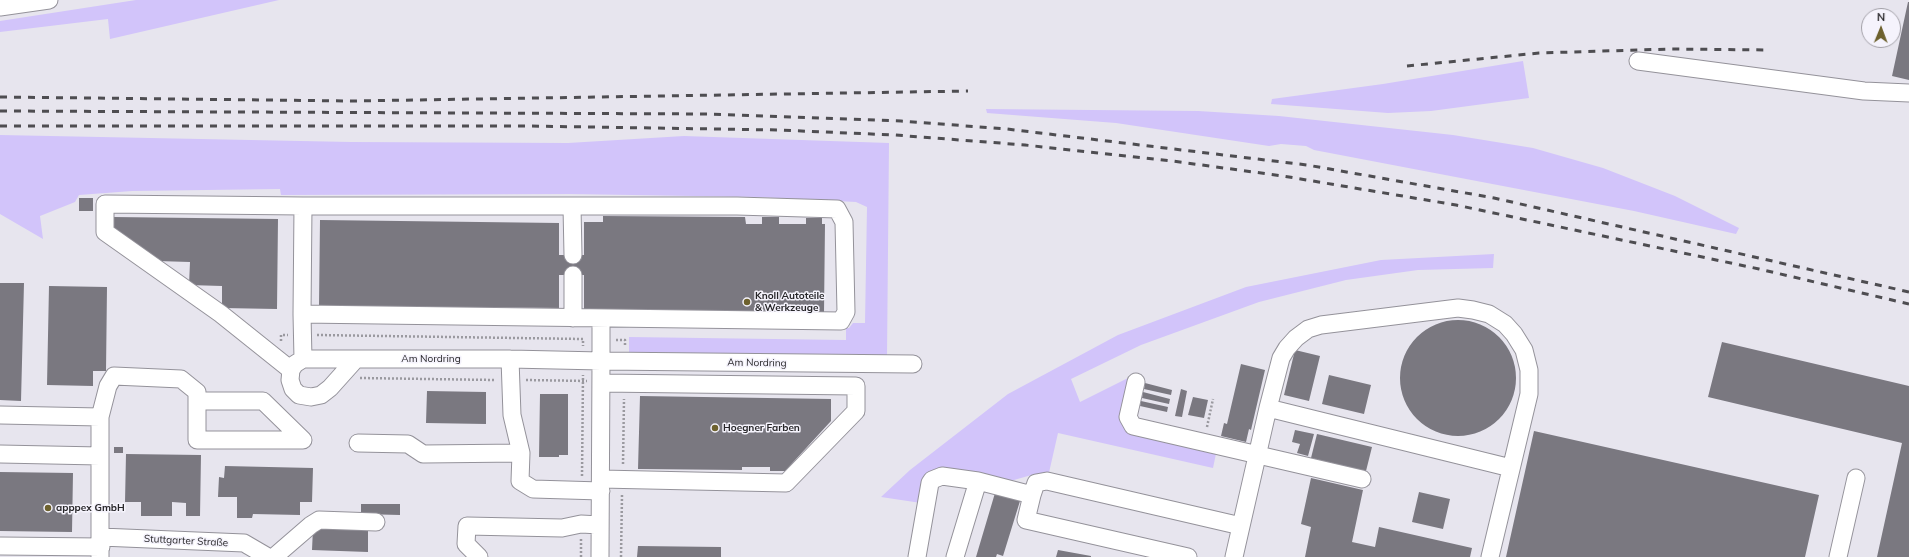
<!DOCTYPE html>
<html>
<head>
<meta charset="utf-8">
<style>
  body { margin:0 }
  #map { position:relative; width:1909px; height:557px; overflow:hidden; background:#e7e5ee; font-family:Mulish,sans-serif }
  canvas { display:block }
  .north { position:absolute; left:1861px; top:8px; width:40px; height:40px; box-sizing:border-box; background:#f5f3fc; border:1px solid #a3a1a8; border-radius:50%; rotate:1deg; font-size:11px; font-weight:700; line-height:16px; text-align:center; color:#272629 }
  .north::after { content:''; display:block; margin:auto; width:14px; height:18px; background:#6d612e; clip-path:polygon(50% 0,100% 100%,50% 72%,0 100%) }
</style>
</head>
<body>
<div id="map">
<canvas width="1909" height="557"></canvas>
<div class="north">N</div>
</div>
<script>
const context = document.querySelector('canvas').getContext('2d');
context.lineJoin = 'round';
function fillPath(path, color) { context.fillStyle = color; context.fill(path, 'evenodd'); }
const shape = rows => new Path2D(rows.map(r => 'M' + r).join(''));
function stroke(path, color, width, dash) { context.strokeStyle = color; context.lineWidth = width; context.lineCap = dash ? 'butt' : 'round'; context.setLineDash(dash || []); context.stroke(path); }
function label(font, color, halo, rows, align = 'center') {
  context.font = font + ' Mulish,sans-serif'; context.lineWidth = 3; context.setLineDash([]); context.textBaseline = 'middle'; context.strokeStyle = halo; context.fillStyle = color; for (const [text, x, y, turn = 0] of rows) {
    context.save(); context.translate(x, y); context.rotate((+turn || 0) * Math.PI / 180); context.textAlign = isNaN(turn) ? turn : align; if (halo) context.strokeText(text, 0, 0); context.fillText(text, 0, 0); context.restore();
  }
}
fillPath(shape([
  [136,0,279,0,110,39,108,19,0,32,0,21],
  [1523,61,1529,98,1431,111,1388,113,1271,104,1272,99,1383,84],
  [986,109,1198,111,1279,116,1453,135,1533,148,1603,168,1675,196,1739,228,1736,234,1634,211,1314,150,1306,146,1281,144,1269,146,1116,123,987,113],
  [0,135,351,142,568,143,684,136,889,143,887,356,629,352,629,337,846,340,846,328,849,328,853,323,865,323,867,207,856,202,758,197,569,194,281,195,280,189,132,191,79,195,75,202,40,216,43,239,0,214],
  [1494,254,1493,268,1418,270,1346,280,1259,302,1141,345,1071,379,1080,402,1132,376,1122,418,1217,449,1213,468,1058,433,1048,477,1035,474,1007,482,947,470,921,503,881,497,910,470,1008,394,1118,335,1246,287,1381,260]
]), '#d2c4fa');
fillPath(shape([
  [1908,2,1909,2,1909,80,1892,76],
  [79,198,93,198,93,211,79,211],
  [603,216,745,217,746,224,762,224,762,217,779,217,779,224,806,224,806,218,822,218,822,224,825,224,824,312,584,310,584,275,559,275,559,308,319,306,320,220,559,223,559,255,584,255,584,222,603,222],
  [113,217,278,219,277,309,222,308,222,286,189,285,190,262,157,261,113,229],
  [0,283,24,283,21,401,0,400],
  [49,286,107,287,106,371,93,371,93,386,47,385],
  '1400 378a58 58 0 1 1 116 0a58 58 0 1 1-116 0Z',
  [1722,342,1909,386,1909,557,1877,557,1902,443,1708,397],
  [1295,350,1320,356,1309,401,1284,395],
  [1241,364,1265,370,1251,430,1249,429,1246,442,1221,436,1224,423,1227,424],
  [1329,375,1371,385,1364,414,1322,404],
  [1145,383,1172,390,1171,395,1144,389],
  [1181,389,1187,391,1182,417,1175,416],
  [427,391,486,392,486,424,426,423],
  [1143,392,1170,399,1169,404,1142,398],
  [540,394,568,394,568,455,559,455,559,457,539,457],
  [640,396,831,399,831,421,785,471,770,471,770,467,742,467,742,470,638,469],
  [1193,397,1208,400,1204,418,1188,415],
  [1141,401,1168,407,1167,412,1140,406],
  [1295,430,1314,434,1308,456,1297,453,1300,444,1292,442],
  [1534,431,1819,495,1805,557,1506,557],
  [1317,434,1372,447,1366,471,1311,458],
  [114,447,123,447,123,453,114,453],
  [126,454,201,455,200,516,186,516,186,503,172,502,172,516,141,516,141,502,125,502],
  [225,466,313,468,312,502,300,502,300,515,253,514,252,518,237,518,237,497,218,497,219,477,224,478],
  [0,472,73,473,72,532,0,531],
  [1311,478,1363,490,1352,542,1375,547,1379,527,1472,548,1470,557,1305,557,1311,527,1301,524],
  [1419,492,1450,499,1443,529,1412,522],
  [995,493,1020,501,1003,556,997,554,996,557,976,557],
  [361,504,400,504,400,515,361,514],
  [313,528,368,530,368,552,312,550],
  [638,546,721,547,721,557,637,557],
  [1058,550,1091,556,1091,557,1056,557]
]), '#7a7880');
const minor = shape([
  [0,7,49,0],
  [1638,61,1864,91,1909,93],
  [572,207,573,255],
  [573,275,573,318],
  [302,314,841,321,846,312,844,222,837,209,737,206,303,206,302,314,303,359],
  [601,319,601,361,913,364],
  [356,359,330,388,321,395,311,397,299,395,293,389,290,380,291,370,295,364,303,359,510,359,601,361,600,557],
  [510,359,512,415,521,453,520,481,533,489,601,491],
  [291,370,221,314,105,232,105,204,303,206],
  [1136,382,1128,417,1133,426,1362,479],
  [1268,408,1511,468],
  [0,415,100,417],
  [358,443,408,444,423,454,521,453],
  [0,454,100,456],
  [601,479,786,483,856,411,856,386,601,383],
  [1032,495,1036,483,1047,481,1241,526],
  [101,537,244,543,268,557],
  [0,546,101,547],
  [100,557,100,417,108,386,114,376,181,379,197,392,197,440,303,440,263,401,197,401],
  [274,557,311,525,319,520,376,522],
  [479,557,466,544,467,526,562,528,581,524,600,525],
  [917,557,930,483,932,480,942,476,978,481],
  [955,557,978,481,1032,495,1026,520,1188,557],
  [1234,557,1268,408,1281,358,1287,348,1296,338,1308,329,1321,325,1458,308,1473,310,1489,314,1505,324,1514,334,1524,350,1529,370,1529,394,1490,557],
  [1838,557,1856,478]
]);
stroke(minor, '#94929a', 19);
stroke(shape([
  [317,335,583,339,583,346],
  [616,340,625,340,625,346],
  [281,341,281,335,288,335],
  [360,378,495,380],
  [526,380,587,381],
  [1207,427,1213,399],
  [623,464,624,399],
  [582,476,583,375],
  [581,557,581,539],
  [621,557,622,495]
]), '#9a999f', 2.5, [2, 2]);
stroke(minor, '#fff', 17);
stroke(shape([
  [1407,66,1539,53,1671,49,1769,50],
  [0,97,353,101,968,91],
  [0,111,710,114,901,121,1007,129,1307,165,1494,198,1909,292],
  [0,126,527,126,778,130,895,135,1025,145,1172,161,1283,176,1456,205,1759,269,1909,304]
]), '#4e4d51', 3, [7, 7]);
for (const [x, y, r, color] of [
  [747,302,4,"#6d612e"],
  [715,428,4,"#6d612e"],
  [48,508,4,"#6d612e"]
]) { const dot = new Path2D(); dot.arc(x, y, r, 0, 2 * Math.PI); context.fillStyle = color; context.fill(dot); stroke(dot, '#f5f3fc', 1.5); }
label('bold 10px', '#272629', '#f5f3fc', [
  ["Knoll Autoteile",755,296],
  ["& Werkzeuge",755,308],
  ["Hoegner Farben",723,428],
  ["apppex GmbH",56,508]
], 'left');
label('10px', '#272629', '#f5f3fc', [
  ["Am Nordring",431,359],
  ["Am Nordring",757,363,1],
  ["Stuttgarter Straße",186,541,3]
]);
</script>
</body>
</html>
